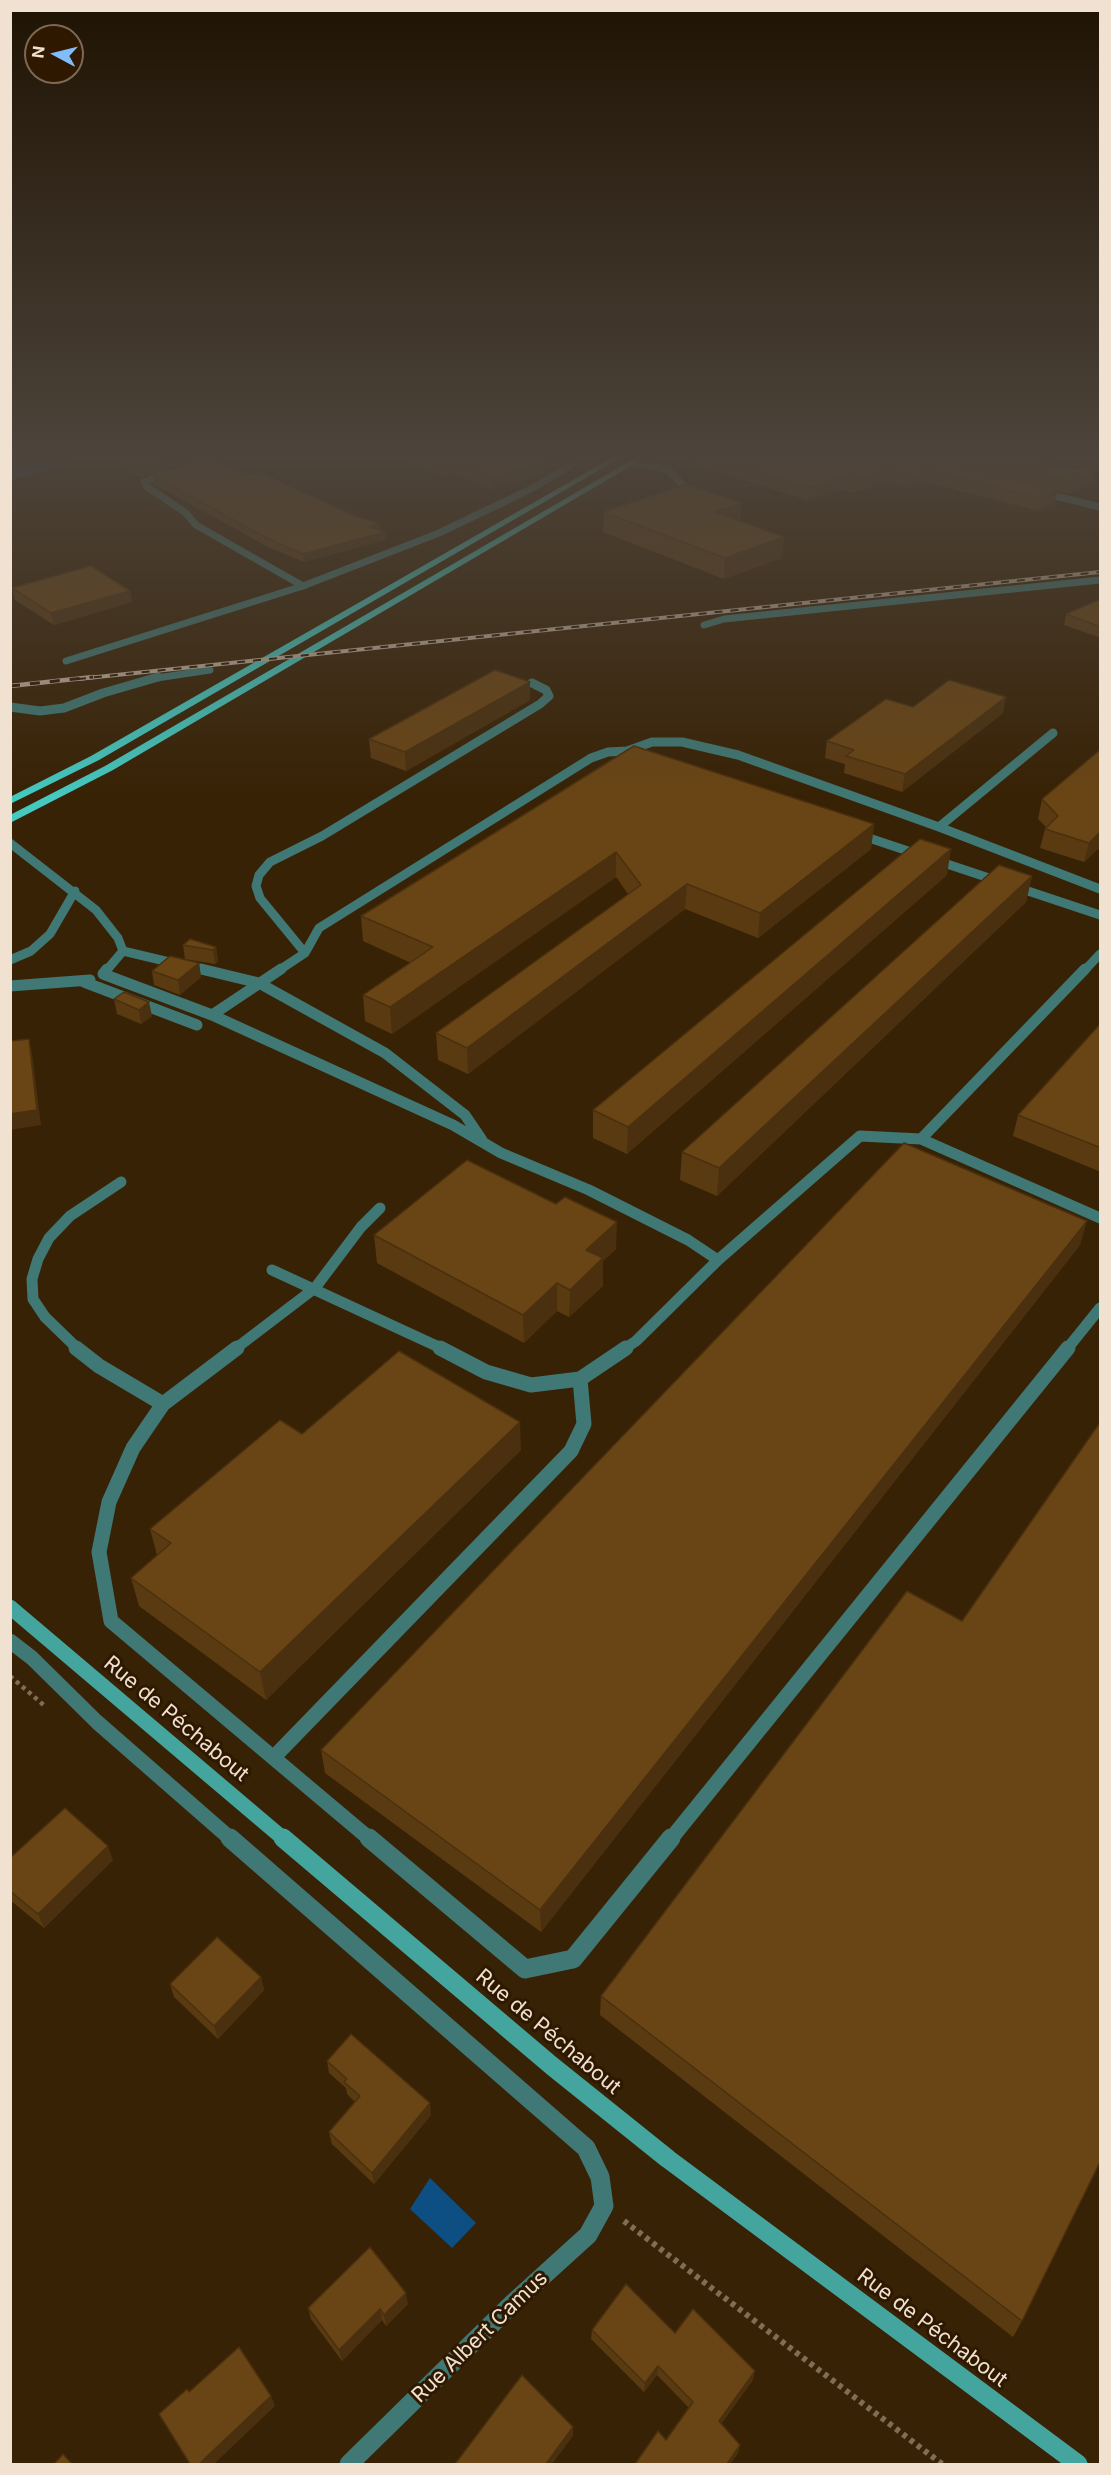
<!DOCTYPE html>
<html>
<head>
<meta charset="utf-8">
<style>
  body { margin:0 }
  #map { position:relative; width:1111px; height:2475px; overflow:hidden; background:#382205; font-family:Inter,sans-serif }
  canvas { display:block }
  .frame { position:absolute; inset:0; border:12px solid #f0e1d1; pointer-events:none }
  .north { position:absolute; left:24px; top:24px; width:60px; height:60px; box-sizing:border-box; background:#2e1800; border:2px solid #7c6854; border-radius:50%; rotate:277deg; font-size:16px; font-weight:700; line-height:24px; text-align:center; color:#f0e1d1 }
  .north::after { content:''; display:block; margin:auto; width:21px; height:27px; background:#80bdfa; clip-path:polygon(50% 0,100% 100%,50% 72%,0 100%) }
</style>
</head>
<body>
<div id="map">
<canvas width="1111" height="2475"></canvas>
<div class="frame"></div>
<div class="north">N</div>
</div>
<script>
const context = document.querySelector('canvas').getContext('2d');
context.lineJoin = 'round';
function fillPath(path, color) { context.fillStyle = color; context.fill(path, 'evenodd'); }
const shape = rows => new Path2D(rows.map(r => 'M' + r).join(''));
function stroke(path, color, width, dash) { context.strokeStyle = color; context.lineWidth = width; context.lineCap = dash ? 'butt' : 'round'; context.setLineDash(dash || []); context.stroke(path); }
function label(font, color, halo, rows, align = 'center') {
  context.font = font + ' Inter,sans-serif'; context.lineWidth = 6; context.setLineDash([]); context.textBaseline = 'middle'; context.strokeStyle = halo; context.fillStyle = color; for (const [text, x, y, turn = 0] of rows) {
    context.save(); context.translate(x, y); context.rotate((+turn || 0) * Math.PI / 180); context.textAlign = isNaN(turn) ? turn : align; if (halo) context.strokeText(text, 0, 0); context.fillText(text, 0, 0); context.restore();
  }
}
fillPath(shape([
  [42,453,110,453,11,480,11,461],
  [430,2178,476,2223,452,2248,410,2209]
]), '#0e4f83');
stroke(shape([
  [10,459,32,453]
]), '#806d55', 2, [1.5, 1.5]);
stroke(shape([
  [10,1676,46,1707]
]), '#806d55', 4.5, [4, 4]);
stroke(shape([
  [624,2221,942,2464]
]), '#806d55', 6, [4.5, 4.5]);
stroke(shape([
  [633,462,668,470,689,491,696,494],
  [66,661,303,586],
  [150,679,210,670]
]), '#3f7874', 7);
stroke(shape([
  [10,707,40,711,64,708,103,693,158,677],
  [939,827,1053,733],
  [857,834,1100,915],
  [10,843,96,910,118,938,123,951,106,971],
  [123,951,207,971],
  [305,953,260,898,256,886,259,875,270,862,322,836,540,704,549,696,546,690,532,683],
  [10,960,31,951,50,934,75,891],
  [278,971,305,953,319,928,591,758,608,752,627,751,652,742,682,742,738,755,939,827,1100,889],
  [1084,971,1100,954]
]), '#3f7874', 9);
stroke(shape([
  [107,969,103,974,212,1015,453,1125,501,1153,589,1190,688,1240,718,1260],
  [201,969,259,983,385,1053,465,1115,482,1140],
  [84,982,197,1025],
  [10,986,90,980],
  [212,1015,281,969],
  [921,1139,1100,1218],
  [272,1270,443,1349],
  [78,1349,45,1317,33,1299,32,1279,38,1259,49,1238,70,1216,121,1182],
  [235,1349,315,1288,361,1227,380,1208],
  [624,1349,636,1341,718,1260,860,1136,921,1139,1085,969],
  [1067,1349,1100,1308]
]), '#3f7874', 11);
stroke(shape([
  [76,1348,99,1366,163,1404],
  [237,1348,163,1404,133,1448,109,1502,99,1552,111,1621,371,1840],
  [440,1348,486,1372,531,1385,580,1379,626,1348],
  [274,1757,571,1451,584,1424,580,1379],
  [670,1840,1068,1348]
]), '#3f7874', 15);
stroke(shape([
  [369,1838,525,1969,573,1959,671,1838]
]), '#3f7874', 19);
stroke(shape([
  [951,470,944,466,945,463,973,453],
  [167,473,144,482,146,486,186,513,196,525,303,586,439,533,531,489,570,466,575,461,574,453],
  [1040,492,1100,507],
  [704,625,724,619,1100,580]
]), '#3f7874', 7);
stroke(shape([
  [10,1641,32,1658,97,1722,232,1840]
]), '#3f7874', 15);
stroke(shape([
  [230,1838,586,2148,600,2177,604,2206,588,2235,512,2304,349,2464]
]), '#3f7874', 19);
stroke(shape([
  [1093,453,1100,454]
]), '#44a59f', 7);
stroke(shape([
  [10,1607,285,1840]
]), '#44a59f', 15);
stroke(shape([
  [283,1838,552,2066,668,2159,1078,2464]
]), '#44a59f', 19);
fillPath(shape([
  [620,453,629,453,99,760,10,804,10,797,91,756,620,453],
  [644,453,653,453,113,770,10,823,10,815,105,766,644,453]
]), '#44c9c1');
const railFar1 = shape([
  [78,679,1100,572]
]);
const rail = shape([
  [10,686,93,677]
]);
stroke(railFar1, '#c0af9b', 4);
stroke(rail, '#c0af9b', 4.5);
stroke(railFar1, '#2e1800', 2, [8]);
stroke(rail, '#2e1800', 3, [10]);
fillPath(shape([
  [202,453,245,475,357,517,379,523,380,530,386,540,304,562,268,547,154,484,153,476,189,464,190,462,186,462,141,477,119,465,117,457],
  [384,453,565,453,565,462,542,472,542,474,491,489,452,473,449,479],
  [671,453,1060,453,1058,463,1046,468,1093,482,1070,494,1057,491,1055,502,1039,511,926,482,910,488,887,481,854,493,841,489,809,501,671,457],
  [956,454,955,465,944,459,954,456],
  [741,503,740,521,782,558,724,579,603,532,604,512],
  [12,588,130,591,132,602,54,625,15,600],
  [1101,599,1101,638,1064,625,1066,614],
  [530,700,406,771,371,758,369,739],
  [913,707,1003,713,902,792,844,773,845,764,825,758,827,741],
  [634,746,874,824,871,849,758,938,685,909,468,1074,438,1060,436,1033,628,894,616,877,392,1034,365,1021,363,995,411,963,363,941,361,916],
  [1101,749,1101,850,1098,849,1084,862,1040,848,1045,829,1046,827,1038,819,1042,799],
  [947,875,627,1154,593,1138,593,1110],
  [1032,876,1026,902,717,1196,680,1180,682,1152],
  [183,945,216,947,218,961,215,964,185,959],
  [199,963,201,977,180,995,154,985,152,971],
  [114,999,152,1016,141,1024,117,1014],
  [1101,1023,1101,1172,1013,1136,1018,1115],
  [374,1235,616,1249,603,1261,603,1286,569,1317,557,1311,524,1343,377,1263],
  [1080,1245,541,1932,325,1773,321,1750],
  [302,1434,521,1450,266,1700,139,1606,131,1578,157,1555,150,1529],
  [10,1858,113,1860,44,1928,10,1900],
  [261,1977,264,1990,218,2039,174,1997,170,1984],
  [601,1996,1022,2321,1013,2337,600,2015],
  [327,2061,431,2115,374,2184,332,2144,329,2132,355,2102,347,2094,346,2088,329,2073],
  [408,2304,386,2326,382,2320,342,2361,311,2319,308,2308],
  [592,2330,675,2333,753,2380,721,2424,740,2445,738,2453,730,2464,635,2464,666,2440,689,2408,657,2375,644,2392,591,2339]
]), '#5a3a11');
fillPath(shape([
  [559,453,565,453,565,462,542,472,542,474,491,489,491,477,540,461],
  [941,453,961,453,957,454,956,454,940,461],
  [1050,453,1060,453,1058,463,1035,473,1023,467],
  [185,454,186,462,141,477,140,469],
  [451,461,452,473,449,479,448,467],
  [888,469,887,481,854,493,855,481],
  [928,470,926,482,910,488,911,476],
  [1095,470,1093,482,1070,494,1072,482],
  [843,477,841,489,809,501,810,488],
  [1057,490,1055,502,1039,511,1041,498],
  [741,503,739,524,715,512],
  [379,523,380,532,370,527],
  [385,532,386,540,304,562,303,554],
  [784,537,782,558,724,579,725,558],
  [130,591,132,602,54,625,51,613],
  [530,682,530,700,406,771,405,752],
  [1006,697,1003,713,902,792,905,774],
  [874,824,871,849,758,938,760,913],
  [1101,831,1101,838,1098,849,1084,862,1089,843],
  [951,849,947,875,627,1154,628,1127],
  [616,852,616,877,392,1034,390,1007],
  [1032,876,1026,902,717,1196,719,1168],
  [687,884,685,909,468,1074,467,1048],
  [216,947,218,961,215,964,213,950],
  [199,963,201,977,180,995,178,980],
  [149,1002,152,1016,141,1024,139,1010],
  [29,1039,32,1053,41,1125,10,1130,10,1114],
  [1087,1221,1080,1245,541,1932,540,1910],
  [617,1222,616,1249,603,1261,603,1286,569,1317,570,1290,586,1250],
  [557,1283,557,1311,524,1343,523,1315],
  [520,1422,521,1450,266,1700,260,1672],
  [108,1846,113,1860,44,1928,38,1914],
  [261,1977,264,1990,218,2039,214,2026],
  [430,2103,431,2115,374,2184,372,2173],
  [406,2293,408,2304,386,2326,384,2315],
  [380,2309,382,2320,342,2361,339,2350],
  [658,2366,657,2375,644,2392,645,2383],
  [755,2371,753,2380,717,2430,719,2421],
  [271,2396,275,2406,214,2464,199,2464],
  [573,2427,573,2436,552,2464,546,2464],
  [740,2445,738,2453,730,2464,727,2464]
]), '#4a300e');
const building = shape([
  [134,453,202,453,245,475,259,472,357,517,379,523,370,527,385,532,303,554,267,538,153,476,189,464,192,459,190,454,185,454,140,469,117,457,134,453],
  [413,453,559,453,540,461,542,462,491,477,451,461,448,467,413,453],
  [696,453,942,453,941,458,955,465,1057,490,1041,498,928,470,911,476,888,469,855,481,843,477,810,488,696,453],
  [958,453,1055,453,1023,467,1095,470,1072,482,957,454,958,453],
  [687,484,741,503,715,512,784,537,725,558,604,512,687,484],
  [91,566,130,591,51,613,12,588,91,566],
  [1101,599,1101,627,1066,614,1101,599],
  [495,670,530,682,405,752,369,739,495,670],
  [949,680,1006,697,905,774,846,756,854,750,827,741,886,699,913,707,949,680],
  [634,746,874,824,760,913,687,884,467,1048,436,1033,641,885,616,852,390,1007,363,995,433,947,361,916,634,746],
  [1101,749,1101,831,1089,843,1045,829,1058,816,1042,799,1101,749],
  [920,839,951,849,628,1127,593,1110,920,839],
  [999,865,1032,876,719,1168,682,1152,999,865],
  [190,939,216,947,213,950,183,945,190,939],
  [170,956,199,963,178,980,152,971,170,956],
  [124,992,149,1002,139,1010,114,999,124,992],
  [1101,1023,1101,1148,1018,1115,1101,1023],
  [29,1039,37,1110,10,1114,10,1041,29,1039],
  [904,1143,1087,1221,540,1910,321,1750,904,1143],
  [467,1160,556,1204,565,1197,617,1222,586,1250,603,1258,570,1290,557,1283,523,1315,374,1235,467,1160],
  [399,1351,520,1422,260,1672,131,1578,171,1543,150,1529,280,1420,302,1434,399,1351],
  [1101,1421,1101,2160,1022,2321,601,1996,907,1591,962,1621,1101,1421],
  [65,1808,108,1846,38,1914,10,1891,10,1858,65,1808],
  [217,1937,261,1977,214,2026,170,1984,217,1937],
  [351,2034,430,2103,372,2173,329,2132,360,2096,344,2082,347,2079,327,2061,351,2034],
  [370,2247,406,2293,384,2315,380,2309,339,2350,308,2308,370,2247],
  [626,2284,675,2333,693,2309,755,2371,719,2421,740,2445,727,2464,635,2464,658,2431,666,2440,693,2402,658,2366,645,2383,592,2330,626,2284],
  [239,2347,271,2396,199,2464,190,2464,159,2414,187,2389,189,2392,239,2347],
  [522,2375,573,2427,546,2464,455,2464,522,2375],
  [63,2454,72,2464,54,2464,63,2454]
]);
fillPath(building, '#694414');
stroke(building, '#4a300e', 1.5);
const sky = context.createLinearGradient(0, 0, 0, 799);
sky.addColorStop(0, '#1f1303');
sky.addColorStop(0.57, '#4d443b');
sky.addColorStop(1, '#4d443b00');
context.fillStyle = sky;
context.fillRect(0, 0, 1111, 799);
label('21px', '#f0e1d1', '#2e1800', [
  ["Rue de Péchabout",176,1719,40],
  ["Rue de Péchabout",548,2032,40],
  ["Rue de Péchabout",932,2328,37],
  ["Rue Albert Camus",480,2337,-44]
]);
</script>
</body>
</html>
